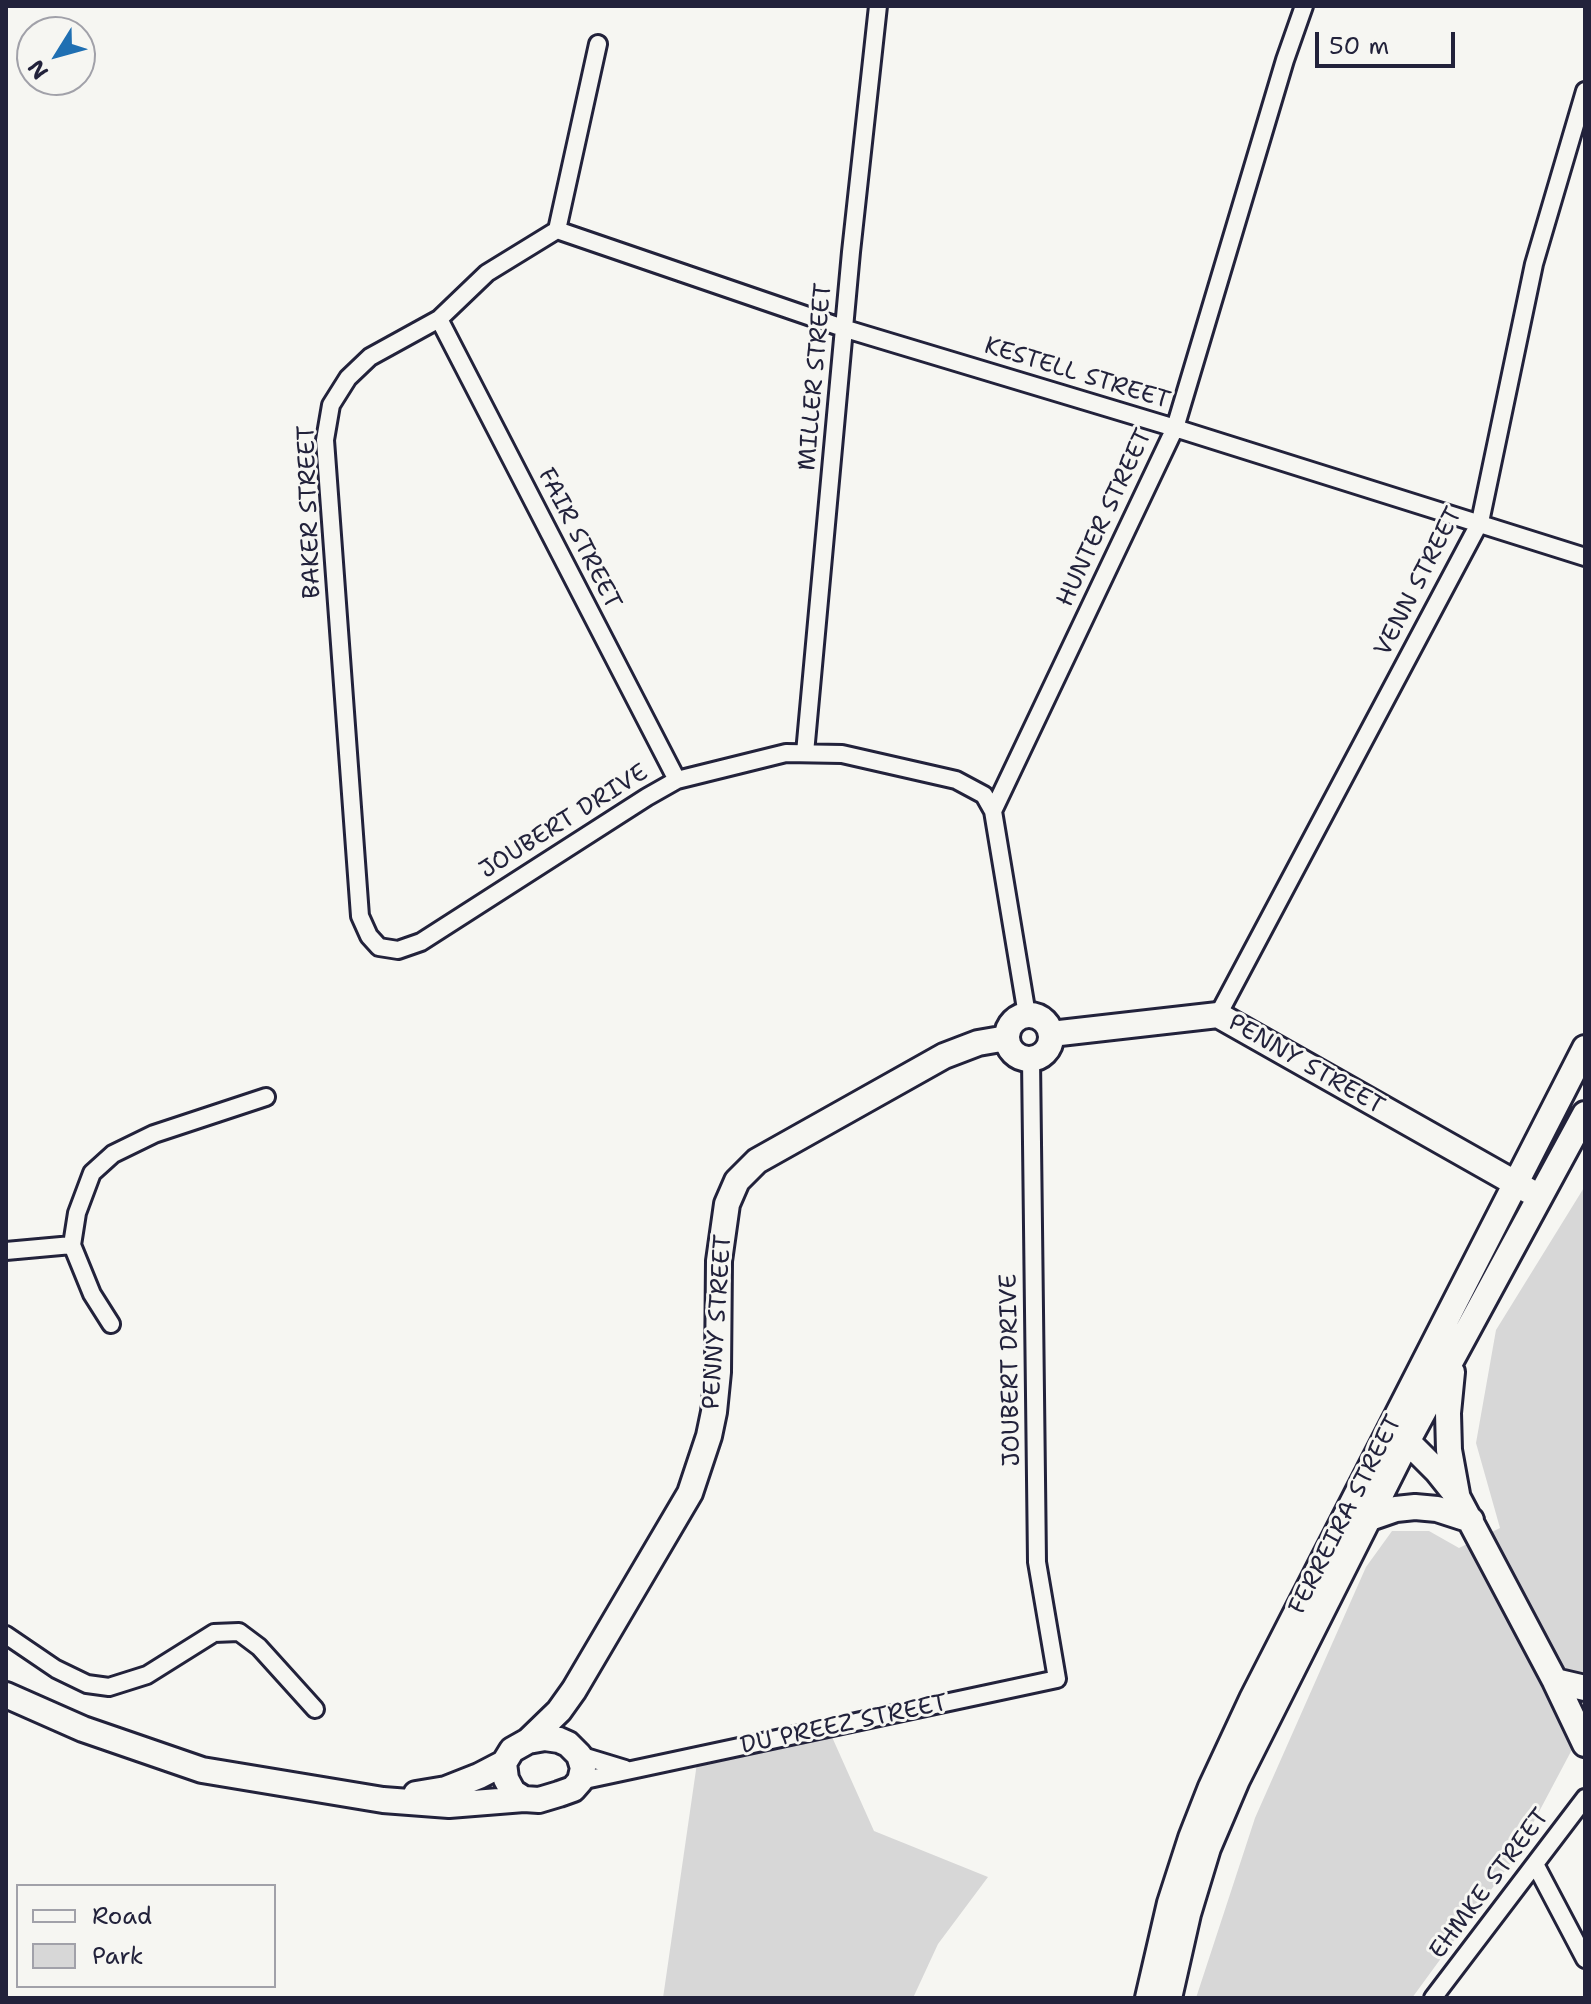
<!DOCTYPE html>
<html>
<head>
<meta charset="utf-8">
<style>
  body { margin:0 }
  #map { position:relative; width:1591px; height:2004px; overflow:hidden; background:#f6f6f2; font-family:"Shantell Sans",sans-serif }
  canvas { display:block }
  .frame { position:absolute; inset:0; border:8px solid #22223b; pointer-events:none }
  .legend { position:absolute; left:16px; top:1884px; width:260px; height:104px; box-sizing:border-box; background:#f6f6f2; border:2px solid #a1a1a9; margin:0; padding:10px 14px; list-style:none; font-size:24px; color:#22223b }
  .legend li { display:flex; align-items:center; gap:16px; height:40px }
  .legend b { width:40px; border:2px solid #a1a1a9 }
  .north { position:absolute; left:16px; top:16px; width:80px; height:80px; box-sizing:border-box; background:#f6f6f2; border:2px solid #a1a1a9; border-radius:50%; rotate:233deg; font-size:22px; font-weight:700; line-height:32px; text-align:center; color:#22223b }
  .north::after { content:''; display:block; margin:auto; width:28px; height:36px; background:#1f6fb2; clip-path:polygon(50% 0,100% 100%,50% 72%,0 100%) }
  .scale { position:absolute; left:1315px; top:32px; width:140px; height:36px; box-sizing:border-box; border:4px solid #22223b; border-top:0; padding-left:10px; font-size:24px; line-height:28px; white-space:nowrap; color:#22223b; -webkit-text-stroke:6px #f6f6f2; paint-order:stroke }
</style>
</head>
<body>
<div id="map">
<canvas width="1591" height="2004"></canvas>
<div class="frame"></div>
<ul class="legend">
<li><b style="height:10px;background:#f6f6f2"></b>Road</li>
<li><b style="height:22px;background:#d7d7d7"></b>Park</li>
</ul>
<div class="north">N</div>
<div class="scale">50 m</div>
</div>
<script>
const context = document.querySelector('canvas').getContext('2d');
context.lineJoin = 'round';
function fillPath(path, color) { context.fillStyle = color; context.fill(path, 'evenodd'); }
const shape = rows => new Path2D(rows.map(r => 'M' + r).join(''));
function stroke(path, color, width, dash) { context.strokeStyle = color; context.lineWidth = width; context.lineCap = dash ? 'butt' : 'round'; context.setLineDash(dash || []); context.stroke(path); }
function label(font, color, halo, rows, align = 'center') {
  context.font = font + ' "Shantell Sans",sans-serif'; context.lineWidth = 6; context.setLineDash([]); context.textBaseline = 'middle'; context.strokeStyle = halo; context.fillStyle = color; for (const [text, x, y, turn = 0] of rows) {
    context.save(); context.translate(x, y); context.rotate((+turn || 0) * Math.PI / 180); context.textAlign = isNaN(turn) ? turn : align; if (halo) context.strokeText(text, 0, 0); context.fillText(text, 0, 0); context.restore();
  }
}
fillPath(shape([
  [1585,1186,1585,1725,1515,1857,1412,1998,1196,1998,1255,1818,1366,1567,1392,1531,1429,1531,1459,1548,1500,1528,1476,1443,1496,1330],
  [828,1728,874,1831,988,1877,938,1944,913,1998,663,1998,698,1756]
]), '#d7d7d7');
const street = shape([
  [598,44,557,230,487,273,439,319,370,357,348,378,331,405,325,440,360,916,369,936,379,947,398,950,421,942,647,797,677,780,786,753,842,754,956,780,984,795,993,811,1027,1015],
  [557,230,846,329,1175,428,1585,557],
  [439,319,677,780],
  [805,753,851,252,878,6],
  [993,811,1175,428,1285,60,1304,6],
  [1218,1015,1480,522,1534,264,1585,91],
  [6,1251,72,1245],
  [111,1324,92,1294,72,1245,77,1213,92,1173,113,1154,154,1134,266,1097],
  [6,1635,56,1669,87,1684,109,1687,147,1675,214,1633,239,1632,259,1647,315,1709],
  [579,1755,625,1769],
  [580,1781,1057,1679,1037,1562,1031,1059],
  [1535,1864,1585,1959],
  [1433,1998,1585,1798]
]);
const secondary = shape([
  '1007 1037a22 22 0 1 1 44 0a22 22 0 1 1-44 0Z',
  [1051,1034,1218,1015,1529,1191],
  [1452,1372,1448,1413,1449,1450,1457,1494],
  [1399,1433,1437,1471,1457,1496,1555,1681,1585,1744],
  [1370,1518,1396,1509,1415,1507,1437,1509,1471,1520],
  [1555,1681,1585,1688],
  [6,1695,83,1729,202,1770,383,1800,449,1805,524,1799],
  [545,1738,559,1740,568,1744,579,1755,583,1768,580,1781,573,1789,559,1794,539,1800,524,1799,513,1792,506,1779,504,1763,512,1750,528,1741,545,1738],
  [528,1741,559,1711,574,1690,690,1493,709,1436,714,1412,718,1372,719,1261,727,1204,737,1181,757,1161,944,1056,978,1043,1007,1038],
  [416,1794,446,1789,479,1776,504,1763],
  [1148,1998,1170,1903,1191,1838,1211,1787,1252,1699,1585,1048],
  [1169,1998,1188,1914,1208,1848,1237,1780,1408,1440,1585,1114]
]);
stroke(street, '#22223b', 22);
stroke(secondary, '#22223b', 30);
stroke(street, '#f6f6f2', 16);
stroke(secondary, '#f6f6f2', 24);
label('24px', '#22223b', '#f6f6f2', [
  ["KESTELL STREET",1077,374,17],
  ["MILLER STREET",816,377,-85],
  ["BAKER STREET",310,512,-92],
  ["HUNTER STREET",1105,518,-65],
  ["FAIR STREET",579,539,63],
  ["VENN STREET",1419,582,-63],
  ["JOUBERT DRIVE",564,822,-32],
  ["PENNY STREET",1306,1065,30],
  ["PENNY STREET",718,1322,-86],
  ["JOUBERT DRIVE",1011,1370,-91],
  ["FERREIRA STREET",1346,1515,-63],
  ["DU PREEZ STREET",844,1725,-12],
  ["EHMKE STREET",1490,1884,-53]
]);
</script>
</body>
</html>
